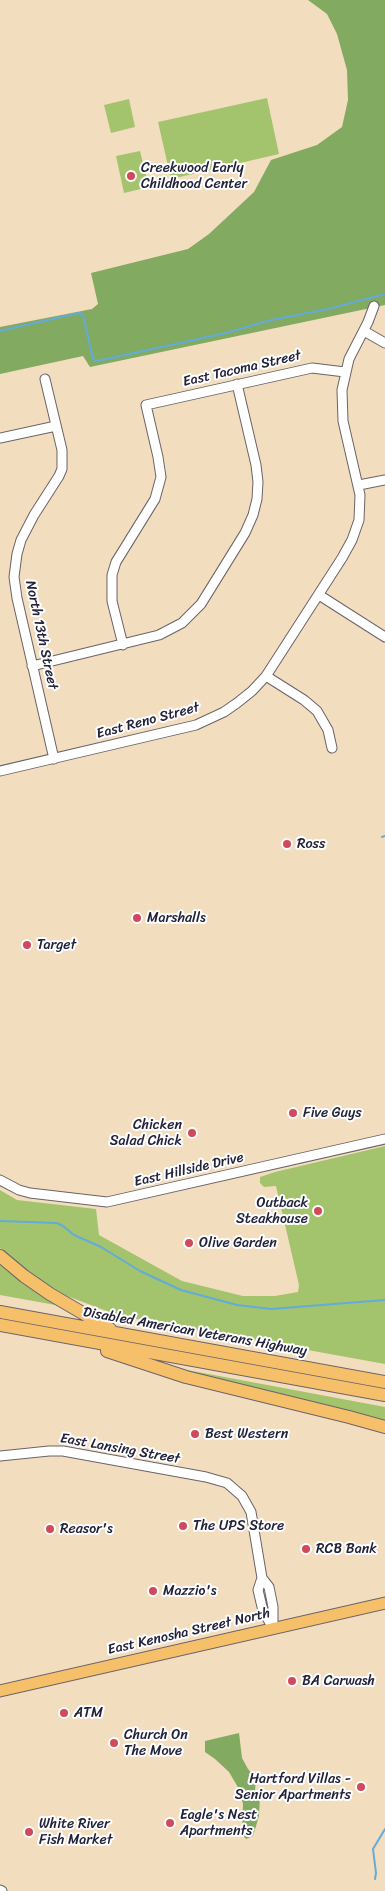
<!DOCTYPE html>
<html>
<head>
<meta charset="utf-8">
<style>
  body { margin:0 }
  canvas { display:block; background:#f2ddbe }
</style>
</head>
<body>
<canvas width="385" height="1891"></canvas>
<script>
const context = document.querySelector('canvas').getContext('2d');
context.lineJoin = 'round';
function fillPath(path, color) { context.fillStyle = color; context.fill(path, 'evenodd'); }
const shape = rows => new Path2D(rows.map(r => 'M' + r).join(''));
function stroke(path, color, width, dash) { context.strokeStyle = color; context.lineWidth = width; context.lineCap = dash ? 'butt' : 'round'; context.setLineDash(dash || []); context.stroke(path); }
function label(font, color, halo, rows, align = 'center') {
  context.font = font + ' Sriracha,sans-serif'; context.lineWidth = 4; context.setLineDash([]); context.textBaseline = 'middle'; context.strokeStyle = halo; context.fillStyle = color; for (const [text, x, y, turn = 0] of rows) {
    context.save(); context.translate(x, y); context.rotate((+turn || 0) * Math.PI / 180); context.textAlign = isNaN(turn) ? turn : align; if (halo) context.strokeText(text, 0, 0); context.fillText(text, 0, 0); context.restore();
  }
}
fillPath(shape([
  [267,98,279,154,171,179,158,122],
  [129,99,135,127,111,133,104,105],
  [140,151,149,187,124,193,116,156],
  [385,1146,385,1364,120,1316,67,1296,35,1277,11,1260,0,1248,0,1190,17,1200,96,1209,99,1235,182,1281,243,1296,275,1296,298,1292,299,1285,276,1186,264,1187,260,1183,260,1177,275,1172],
  [0,1261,61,1306,0,1295],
  [187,1370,385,1407,385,1421,189,1374]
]), '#a3c46d');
fillPath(shape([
  [308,0,385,0,385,305,90,367,83,356,0,374,0,327,92,309,98,304,91,273,188,249,209,234,254,192,271,160,317,145,342,127,348,100,347,70,337,34,327,14],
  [239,1733,242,1758,248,1769,256,1778,255,1791,260,1796,259,1816,253,1836,246,1839,242,1834,243,1804,239,1789,229,1772,215,1759,205,1752,205,1741]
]), '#82aa60');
stroke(shape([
  [0,331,79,313,83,315,84,319,93,359,97,361,226,333,271,320,328,309,385,294],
  [382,837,385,836],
  [0,1221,57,1223,63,1226,74,1235,101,1247,140,1271,181,1290,237,1305,271,1309,385,1300],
  [375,1879,376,1873,373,1849,385,1829]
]), '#63abda', 2);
const minor = shape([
  [364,331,385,343],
  [45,379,62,450,62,469,59,476,34,515,21,540,17,554,14,577,17,598,54,759],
  [0,438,56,426],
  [359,485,385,480],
  [319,595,385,637],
  [123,645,112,601,112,575,116,562,155,499,161,477,158,457,146,405,312,368,345,372],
  [32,666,159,635,182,623,201,604,245,533,253,515,257,499,258,482,256,465,237,384],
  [266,676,304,700,317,711,328,730,332,748],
  [0,771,196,725,224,712,237,703,252,691,266,676,342,558,352,540,359,520,360,495,343,421,342,390,349,359,368,322,374,306],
  [0,1180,19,1190,30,1193,107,1202,385,1139],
  [0,1456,49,1451,63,1451,206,1477,227,1483,242,1496,251,1512,262,1578,258,1590,263,1611,273,1628],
  [262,1578,269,1587,273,1607,273,1628],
  [0,1890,2,1891]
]);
const major = shape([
  [0,1691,385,1603]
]);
const highway = shape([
  [0,1256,24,1276,50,1294,110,1329],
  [0,1312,385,1382],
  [0,1325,385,1395],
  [107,1351,186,1377,349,1417,385,1427]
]);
stroke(minor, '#6b6369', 11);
stroke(major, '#6b6369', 13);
stroke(highway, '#6b6369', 14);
stroke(minor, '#fff', 9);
stroke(major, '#f6c06b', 11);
stroke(highway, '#f6c06b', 12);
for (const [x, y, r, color] of [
  [131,176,5,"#d1495b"],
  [287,844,5,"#d1495b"],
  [137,918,5,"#d1495b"],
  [27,945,5,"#d1495b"],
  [293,1113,5,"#d1495b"],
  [192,1133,5,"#d1495b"],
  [318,1211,5,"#d1495b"],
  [189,1243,5,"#d1495b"],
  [195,1434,5,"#d1495b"],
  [183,1526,5,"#d1495b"],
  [50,1529,5,"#d1495b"],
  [306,1549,5,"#d1495b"],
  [153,1591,5,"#d1495b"],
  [292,1681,5,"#d1495b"],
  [64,1713,5,"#d1495b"],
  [114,1743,5,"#d1495b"],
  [361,1787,5,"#d1495b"],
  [170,1823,5,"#d1495b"],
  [29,1832,5,"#d1495b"]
]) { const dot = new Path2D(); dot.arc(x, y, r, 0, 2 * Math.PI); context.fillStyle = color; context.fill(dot); stroke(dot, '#fff', 2); }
label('14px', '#22223b', '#fff', [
  ["Creekwood Early",141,168],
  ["Childhood Center",141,184],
  ["Ross",297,844],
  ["Marshalls",147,918],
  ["Target",37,945],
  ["Five Guys",303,1113],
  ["Chicken",182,1125,"right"],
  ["Salad Chick",182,1141,"right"],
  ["Outback",308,1203,"right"],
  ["Steakhouse",308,1219,"right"],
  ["Olive Garden",199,1243],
  ["Best Western",205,1434],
  ["The UPS Store",193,1526],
  ["Reasor's",60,1529],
  ["RCB Bank",316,1549],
  ["Mazzio's",163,1591],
  ["BA Carwash",302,1681],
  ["ATM",74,1713],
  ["Church On",124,1735],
  ["The Move",124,1751],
  ["Hartford Villas -",351,1779,"right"],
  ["Senior Apartments",351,1795,"right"],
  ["Eagle's Nest",180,1815],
  ["Apartments",180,1831],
  ["White River",39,1824],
  ["Fish Market",39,1840]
], 'left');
label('14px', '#22223b', '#fff', [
  ["East Tacoma Street",242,369,-13],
  ["North 13th Street",41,635,78],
  ["East Reno Street",148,721,-15],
  ["East Hillside Drive",189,1170,-13],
  ["Disabled American Veterans Highway",195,1332,10],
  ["East Lansing Street",120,1449,10],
  ["East Kenosha Street North",189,1632,-13]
]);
</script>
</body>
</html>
